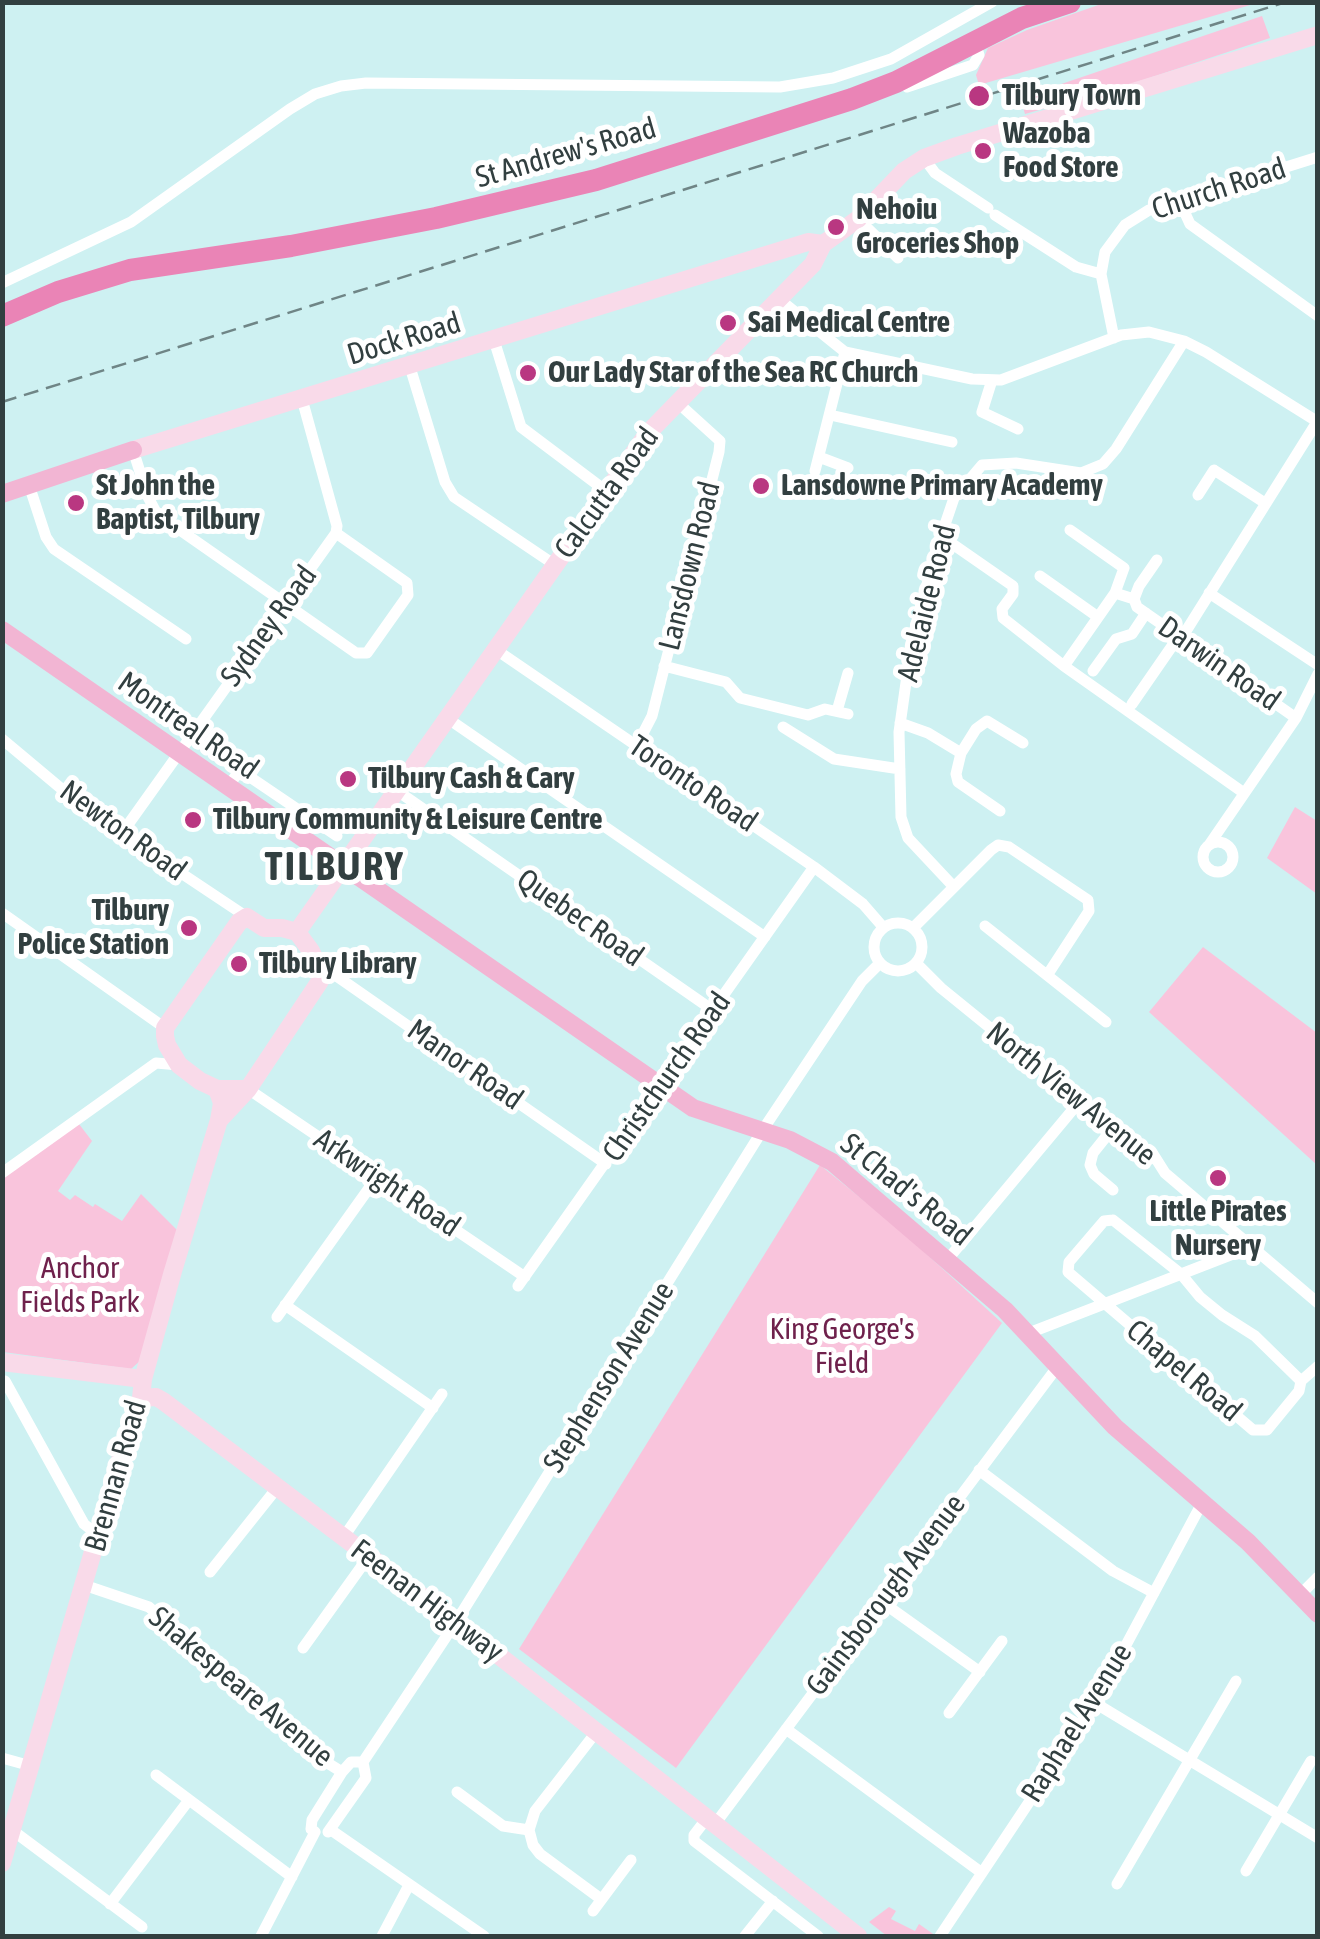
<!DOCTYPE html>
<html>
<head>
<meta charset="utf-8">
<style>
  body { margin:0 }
  #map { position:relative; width:1320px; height:1939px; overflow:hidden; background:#cef1f2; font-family:"Asap Condensed",sans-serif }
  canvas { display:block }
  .frame { position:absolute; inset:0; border:5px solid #323f40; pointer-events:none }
</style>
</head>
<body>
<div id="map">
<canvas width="1320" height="1939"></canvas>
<div class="frame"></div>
</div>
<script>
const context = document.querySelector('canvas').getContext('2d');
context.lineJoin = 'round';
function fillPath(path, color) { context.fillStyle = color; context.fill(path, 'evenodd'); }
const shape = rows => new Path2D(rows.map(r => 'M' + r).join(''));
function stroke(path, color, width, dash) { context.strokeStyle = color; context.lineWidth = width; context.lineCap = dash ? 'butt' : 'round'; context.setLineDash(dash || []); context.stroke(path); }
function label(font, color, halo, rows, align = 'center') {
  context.font = font + ' "Asap Condensed",sans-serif'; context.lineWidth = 10; context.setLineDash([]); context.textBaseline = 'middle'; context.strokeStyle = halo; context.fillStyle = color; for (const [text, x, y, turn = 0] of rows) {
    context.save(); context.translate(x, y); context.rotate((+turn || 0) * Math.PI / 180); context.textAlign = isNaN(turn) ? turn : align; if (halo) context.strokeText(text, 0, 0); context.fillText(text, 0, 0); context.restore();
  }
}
fillPath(shape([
  [1104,3,1104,2,1257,3,979,85,976,75,988,48,1027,30],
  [1262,16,1270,38,1125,86,1025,114,1020,98],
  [1295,807,1317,821,1317,894,1267,858],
  [1203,947,1317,1033,1317,1165,1149,1012],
  [79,1124,92,1141,58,1191,70,1200,75,1195,93,1207,95,1204,122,1221,141,1194,179,1232,141,1360,131,1369,3,1352,2,1178],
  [820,1165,899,1229,1002,1323,676,1768,519,1649],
  [889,1907,896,1911,891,1919,915,1931,919,1924,936,1936,887,1936,869,1922]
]), '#f9c4dc');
stroke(shape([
  [907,87,973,65,979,55,975,42],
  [924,158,935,173,988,208],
  [1179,200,1190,224,1318,316],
  [995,215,1076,267,1101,274],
  [858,219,898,258],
  [2,283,131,222,290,109,315,94,341,86,366,83,780,87,833,78,891,59,992,2],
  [779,299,845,352,972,379,1001,380,1121,335,1149,332,1184,341,1206,352,1318,422],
  [1114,338,1101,274,1105,252,1125,225,1149,210,1318,157],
  [494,340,521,427,606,491],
  [410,367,445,482,454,497,555,565],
  [992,380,982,412,1018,429],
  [830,415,952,442],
  [133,450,148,497,157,514,356,653,367,653,408,595,407,583,336,533],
  [819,457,848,468],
  [815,471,845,352],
  [29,485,46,537,54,549,186,639],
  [1198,495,1214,470,1265,503],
  [1070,530,1124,568,1115,593],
  [941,536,1013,586,1013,594,1002,609,1003,618,1064,666,1244,793],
  [1157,560,1139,586,1134,599,1137,607,1296,718],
  [1040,576,1098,617],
  [1209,593,1318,665],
  [1186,631,1317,422],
  [495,649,814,867,863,904,883,927],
  [664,666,726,682,740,698,808,715,825,709,848,714],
  [1064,666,1115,593,1134,599],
  [1093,671,1116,639,1132,634,1146,613],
  [1132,704,1179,636],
  [837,711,848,673],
  [447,718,765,937],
  [900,723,928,733,961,753],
  [783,727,834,759,900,769],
  [2,739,88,811,247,917],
  [637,745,652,716,719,452,720,441,677,402],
  [228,787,237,774,244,773,337,836],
  [396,790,714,1011],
  [1000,811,958,782,956,774,961,753,976,729,987,721,1023,743],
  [122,833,336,533,337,526,302,399],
  '1203 857a15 15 0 1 1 30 0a15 15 0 1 1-30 0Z',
  [1209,845,1296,718,1318,674],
  [953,886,908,838,901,817,899,732,912,640,936,551,954,498,982,465,1016,463,1081,473,1103,464,1116,449,1184,341],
  [2,913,165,1028],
  '874 947a24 24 0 1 1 48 0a24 24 0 1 1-48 0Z',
  [985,926,1106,1022],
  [913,928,991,850,998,845,1009,847,1088,900,1089,911,1048,974],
  [916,963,941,988,1090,1109,1153,1154,1165,1173,1318,1303],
  [321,972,335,975,606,1164],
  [248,1089,525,1277],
  [2,1173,156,1063,179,1065],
  [1113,1190,1094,1174,1090,1165,1093,1153,1113,1128],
  [1113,1220,1181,1274,1200,1297,1222,1315,1255,1336,1301,1381,1299,1391,1267,1430,1253,1430,1068,1272,1069,1262,1104,1221,1113,1220],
  [948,1259,1080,1101],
  [518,1286,814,867],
  [285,1305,433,1408],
  [277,1317,377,1177],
  [1029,1333,1251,1247],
  [5,1381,84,1524,98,1535],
  [1301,1381,1318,1366],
  [979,1470,1113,1571,1154,1593],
  [343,1538,442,1394],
  [210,1572,277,1488],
  [84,1585,149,1607,305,1749,342,1772],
  [1300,1595,1318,1577],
  [882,1602,980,1672],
  [303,1648,369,1556],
  [1095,1703,1318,1838],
  [949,1713,1002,1641],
  [786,1729,982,1873],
  [597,1731,535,1811,529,1830,533,1845,540,1854,601,1899],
  [2,1758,31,1766],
  [156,1775,292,1877],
  [457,1792,503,1826,529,1830],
  [707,1818,694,1835,694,1841,818,1936],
  [715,1824,1058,1366],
  [12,1830,142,1927],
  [331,1830,484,1936],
  [328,1832,366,1778,363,1762],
  [1246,1871,1311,1761],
  [1117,1884,1236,1681],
  [110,1904,189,1800],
  [593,1911,631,1860],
  [261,1936,315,1832,311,1829,312,1820,342,1772,351,1762,363,1762,456,1622,762,1131,862,981,880,963],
  [382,1936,409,1885],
  [745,1936,773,1901],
  [940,1936,1095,1703,1202,1503]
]), '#fff', 11);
stroke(shape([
  [133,450,808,242,823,244],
  [297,932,648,433,813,264,823,244,858,219,904,171,924,158,957,146,1318,35],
  [220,1119,248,1089,320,981,321,972,311,951,297,932,282,928,264,928,247,917,239,922,165,1028,165,1036,167,1045,179,1065,200,1081,217,1089,248,1089],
  [2,1362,143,1379],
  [141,1398,156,1397,163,1401,456,1622,858,1936],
  [2,1863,118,1466,141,1398,143,1379,173,1271,219,1120,222,1103,217,1089]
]), '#f9dae9', 18);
stroke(shape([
  [2,494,133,450],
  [2,630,693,1108,790,1140,832,1162,1005,1310,1115,1427,1248,1542,1318,1614]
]), '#f2b5d3', 18);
stroke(shape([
  [2,316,58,292,130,270,291,246,436,218,596,180,852,99,896,82,1022,18,1070,2]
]), '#ea84b6', 22);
stroke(shape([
  [2,402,1286,2]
]), '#6f8586', 2.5, [15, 8]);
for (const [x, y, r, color] of [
  [979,96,12,"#b93781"],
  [983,151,10,"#b93781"],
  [836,227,10,"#b93781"],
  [728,323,10,"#b93781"],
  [528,373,10,"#b93781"],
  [761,486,10,"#b93781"],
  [76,503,10,"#b93781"],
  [348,779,10,"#b93781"],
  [193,820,10,"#b93781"],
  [189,928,10,"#b93781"],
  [239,964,10,"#b93781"],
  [1218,1178,10,"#b93781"]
]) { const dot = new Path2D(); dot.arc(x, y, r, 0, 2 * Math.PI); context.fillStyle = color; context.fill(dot); stroke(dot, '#fff', 4); }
label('bold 30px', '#323f40', '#fff', [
  ["Tilbury Town",1002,96],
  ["Wazoba",1003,134],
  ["Food Store",1003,168],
  ["Nehoiu",856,210],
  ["Groceries Shop",856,244],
  ["Sai Medical Centre",748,323],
  ["Our Lady Star of the Sea RC Church",548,373],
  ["St John the",96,486],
  ["Baptist, Tilbury",96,520],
  ["Lansdowne Primary Academy",781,486],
  ["Tilbury Cash & Cary",368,779],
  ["Tilbury Community & Leisure Centre",213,820],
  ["Tilbury",169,911,"right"],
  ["Police Station",169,945,"right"],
  ["Tilbury Library",259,964],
  ["Little Pirates",1218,1212,"center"],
  ["Nursery",1218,1246,"center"]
], 'left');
label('30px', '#323f40', '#fff', [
  ["St Andrew's Road",566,153,-16],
  ["Church Road",1219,189,-18],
  ["Dock Road",404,339,-17],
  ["Calcutta Road",607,493,-54],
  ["Lansdown Road",690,566,-76],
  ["Adelaide Road",927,603,-76],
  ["Sydney Road",269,626,-54],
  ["Darwin Road",1219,664,35],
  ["Montreal Road",188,726,35],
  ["Toronto Road",693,784,34],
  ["Newton Road",123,831,36],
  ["Quebec Road",580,918,35],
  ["Manor Road",465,1065,35],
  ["Christchurch Road",667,1077,-55],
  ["North View Avenue",1071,1094,39],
  ["Arkwright Road",387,1183,34],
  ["St Chad's Road",906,1190,39],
  ["Chapel Road",1184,1371,40],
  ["Stephenson Avenue",609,1377,-58],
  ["Brennan Road",116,1476,-74],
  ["Gainsborough Avenue",886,1595,-53],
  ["Feenan Highway",427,1601,37],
  ["Shakespeare Avenue",241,1687,40],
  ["Raphael Avenue",1077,1723,-58]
]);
label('30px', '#6f214c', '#fff', [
  ["Anchor",80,1269],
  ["Fields Park",80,1303],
  ["King George's",842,1330],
  ["Field",842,1364]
]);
context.letterSpacing = '2.5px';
label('bold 40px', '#323f40', '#fff', [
  ["TILBURY",335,867]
]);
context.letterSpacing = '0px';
</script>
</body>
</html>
